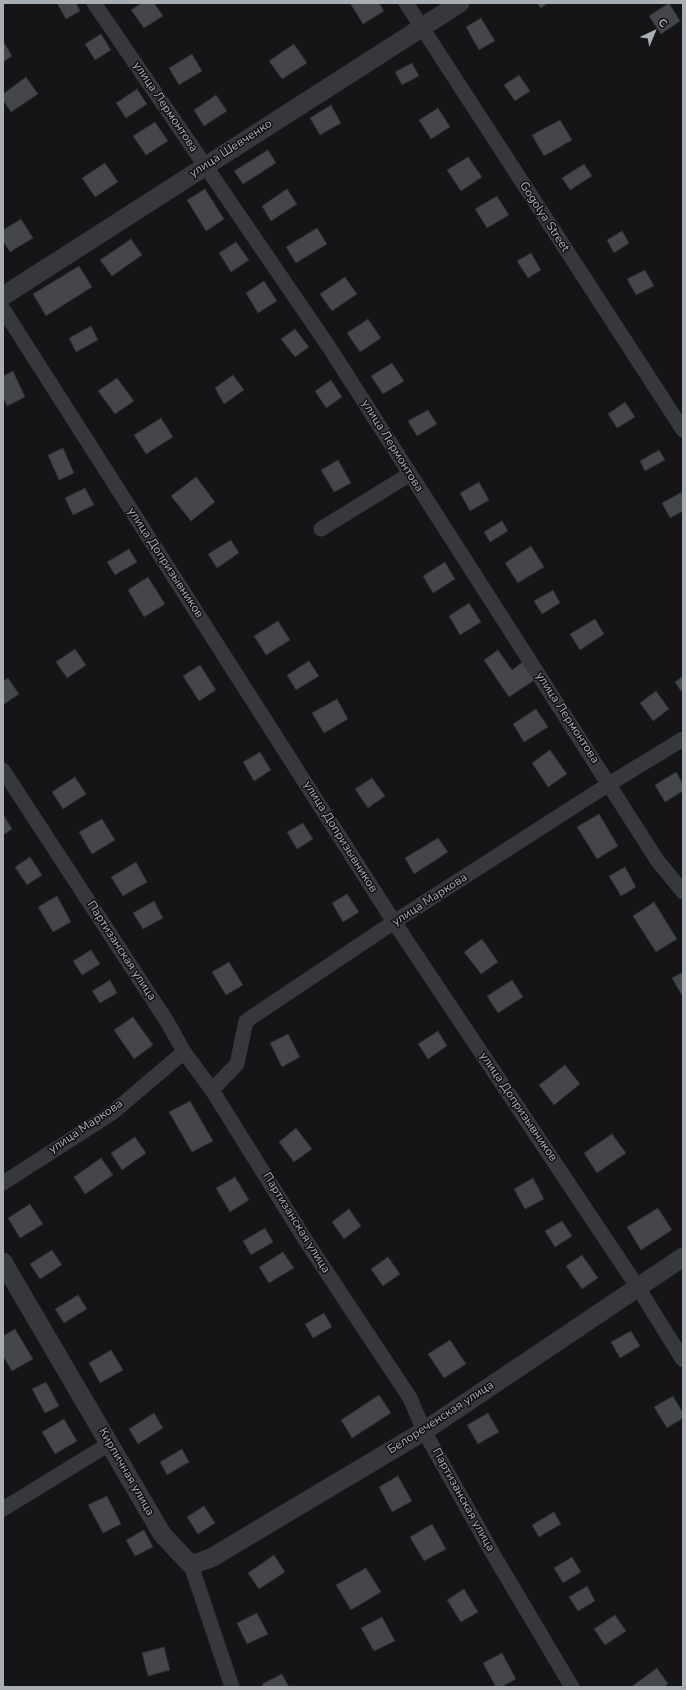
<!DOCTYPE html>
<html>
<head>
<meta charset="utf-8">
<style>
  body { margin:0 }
  #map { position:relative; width:686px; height:1690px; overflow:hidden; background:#151517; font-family:"Nunito Sans",sans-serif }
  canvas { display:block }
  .frame { position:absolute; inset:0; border:4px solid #a9aeb5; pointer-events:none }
  .north { position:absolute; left:634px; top:12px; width:40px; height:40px; -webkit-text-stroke:3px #101012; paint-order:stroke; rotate:44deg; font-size:11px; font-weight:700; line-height:16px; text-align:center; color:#a9aeb5 }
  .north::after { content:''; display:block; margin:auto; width:14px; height:18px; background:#a9aeb5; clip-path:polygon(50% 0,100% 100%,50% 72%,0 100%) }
</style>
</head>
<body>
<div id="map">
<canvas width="686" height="1690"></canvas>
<div class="frame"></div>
<div class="north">С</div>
</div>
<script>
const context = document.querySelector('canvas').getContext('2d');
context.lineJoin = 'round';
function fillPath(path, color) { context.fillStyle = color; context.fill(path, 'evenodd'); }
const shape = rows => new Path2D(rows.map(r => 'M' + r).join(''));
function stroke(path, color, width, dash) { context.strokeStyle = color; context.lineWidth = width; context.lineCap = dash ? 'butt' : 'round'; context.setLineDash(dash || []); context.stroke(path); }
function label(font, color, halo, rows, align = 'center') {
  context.font = font + ' "Nunito Sans",sans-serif'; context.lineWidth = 3; context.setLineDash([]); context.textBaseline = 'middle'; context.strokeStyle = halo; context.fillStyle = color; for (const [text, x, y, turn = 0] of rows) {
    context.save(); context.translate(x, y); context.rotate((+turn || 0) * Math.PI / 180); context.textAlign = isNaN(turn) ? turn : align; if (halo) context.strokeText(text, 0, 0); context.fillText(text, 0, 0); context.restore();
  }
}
const building = shape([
  [57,3,76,3,80,11,66,19,57,3],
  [142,3,154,3,163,16,144,28,131,10,142,3],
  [350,3,379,3,384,11,363,24,350,3],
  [537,3,548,3,541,8,537,3],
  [669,3,680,21,661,34,649,16,669,3],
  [481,18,495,41,479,50,466,27,481,18],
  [101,34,111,50,95,60,85,44,101,34],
  [3,41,12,56,3,62,3,41],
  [294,44,307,63,282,79,269,61,294,44],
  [192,54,202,71,179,85,169,68,192,54],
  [412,63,419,76,402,85,395,72,412,63],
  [519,75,530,91,515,101,504,85,519,75],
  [26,77,38,94,11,112,3,100,3,94,26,77],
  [137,89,147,104,126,118,116,103,137,89],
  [216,95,227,111,204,126,194,110,216,95],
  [331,105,341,123,320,135,310,118,331,105],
  [438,108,450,127,431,139,419,120,438,108],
  [560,120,572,140,544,156,532,135,560,120],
  [155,122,168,141,146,155,133,136,155,122],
  [268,150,276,163,243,184,234,171,268,150],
  [468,157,482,177,461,191,447,170,468,157],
  [105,163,118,182,95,197,82,178,105,163],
  [584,164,592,176,570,190,562,178,584,164],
  [205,189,224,219,206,231,187,200,205,189],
  [287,189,297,204,271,221,262,206,287,189],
  [497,196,509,215,487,228,475,209,497,196],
  [21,219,33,238,10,252,3,241,3,230,21,219],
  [317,228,327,244,296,263,286,247,317,228],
  [622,231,629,243,614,253,607,240,622,231],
  [131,239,142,255,112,276,100,260,131,239],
  [236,242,249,260,231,272,219,253,236,242],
  [531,253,541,270,528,278,517,261,531,253],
  [79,266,92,287,46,316,33,294,79,266],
  [645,270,654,286,636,295,627,279,645,270],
  [345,277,357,294,332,311,320,294,345,277],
  [264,281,277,301,258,313,246,293,264,281],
  [368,319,381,338,360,352,347,333,368,319],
  [91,326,98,340,76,352,69,338,91,326],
  [295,329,309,347,295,357,281,339,295,329],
  [392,363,404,381,383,394,371,376,392,363],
  [13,371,25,397,7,406,3,397,3,376,13,371],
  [233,375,244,390,224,404,215,388,233,375],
  [117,378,134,401,115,414,98,391,117,378],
  [331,380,342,397,326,408,315,391,331,380],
  [625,402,635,417,617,428,608,414,625,402],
  [428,410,437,424,417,436,408,421,428,410],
  [161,418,173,437,146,454,134,435,161,418],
  [63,448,74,473,59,480,48,455,63,448],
  [659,450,665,460,645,471,640,461,659,450],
  [338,460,351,483,334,492,321,470,338,460],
  [196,477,215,502,191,521,171,496,196,477],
  [479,482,489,500,470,511,460,493,479,482],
  [85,488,94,505,73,515,65,498,85,488],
  [682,492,683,511,670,518,662,503,682,492],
  [502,521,508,531,490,542,484,532,502,521],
  [231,540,239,553,217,568,208,554,231,540],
  [531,546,544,567,518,583,505,563,531,546],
  [129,549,137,562,115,575,107,562,129,549],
  [445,562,455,579,433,593,423,576,445,562],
  [148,577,165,604,144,617,128,590,148,577],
  [553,590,560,603,542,614,534,601,553,590],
  [469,603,481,622,460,635,449,616,469,603],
  [595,619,604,634,580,650,570,634,595,619],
  [278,621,290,640,266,655,254,636,278,621],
  [75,649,86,665,67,678,56,662,75,649],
  [498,650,512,670,524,661,536,679,509,697,484,660,498,650],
  [309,661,319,676,296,690,287,675,309,661],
  [200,665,216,690,199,701,183,676,200,665],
  [683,676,683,694,675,682,683,676],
  [8,678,19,694,3,705,3,681,8,678],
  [656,691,669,709,653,721,640,703,656,691],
  [337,699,348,719,324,733,312,713,337,699],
  [536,709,548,727,524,742,513,724,536,709],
  [550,750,567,774,548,787,532,763,550,750],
  [260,752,271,770,254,781,243,762,260,752],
  [676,772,683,784,683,791,665,802,655,785,676,772],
  [75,777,86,794,63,809,52,792,75,777],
  [372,778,385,796,368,808,355,789,372,778],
  [3,814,12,829,3,835,3,814],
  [599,814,618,846,597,859,577,827,599,814],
  [102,819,115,840,92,854,79,832,102,819],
  [303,823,313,839,297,849,287,832,303,823],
  [438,838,448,852,414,874,405,858,438,838],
  [30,857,42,875,27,885,15,867,30,857],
  [136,862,147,882,123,896,111,877,136,862],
  [625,867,636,887,621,896,609,876,625,867],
  [347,894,359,912,343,922,332,903,347,894],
  [57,896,71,922,53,932,38,907,57,896],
  [154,901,163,918,143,929,133,913,154,901],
  [654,902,677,939,656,952,633,916,654,902],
  [482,939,498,962,481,974,464,952,482,939],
  [91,950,100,964,82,975,73,961,91,950],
  [229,962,243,985,226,995,212,972,229,962],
  [683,972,683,997,672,978,683,972],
  [110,980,117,993,100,1003,92,991,110,980],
  [512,980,523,997,498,1013,487,996,512,980],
  [133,1017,153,1045,134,1059,114,1030,133,1017],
  [438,1031,447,1046,428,1059,418,1044,438,1031],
  [288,1034,300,1057,282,1067,270,1043,288,1034],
  [565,1065,580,1084,554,1105,539,1085,565,1065],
  [190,1101,213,1141,192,1152,169,1112,190,1101],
  [296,1128,312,1149,294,1162,279,1142,296,1128],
  [612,1134,626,1153,597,1173,584,1153,612,1134],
  [135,1137,146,1153,122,1170,111,1153,135,1137],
  [101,1158,113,1175,85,1194,74,1177,101,1158],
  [235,1177,249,1200,230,1212,216,1188,235,1177],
  [533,1178,544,1199,525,1209,514,1189,533,1178],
  [30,1204,43,1224,20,1238,8,1218,30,1204],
  [658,1208,672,1230,641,1250,627,1227,658,1208],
  [349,1209,361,1226,344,1239,332,1222,349,1209],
  [562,1221,572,1236,555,1247,545,1231,562,1221],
  [265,1228,273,1242,251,1255,243,1241,265,1228],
  [52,1250,62,1265,40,1279,30,1264,52,1250],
  [283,1252,294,1268,269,1283,259,1267,283,1252],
  [582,1255,598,1278,582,1289,566,1266,582,1255],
  [388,1257,400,1274,383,1286,371,1269,388,1257],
  [78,1295,87,1309,64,1323,55,1309,78,1295],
  [324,1313,332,1327,313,1338,305,1324,324,1313],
  [15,1329,33,1359,12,1371,3,1356,3,1336,15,1329],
  [631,1331,640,1346,620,1358,611,1342,631,1331],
  [450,1340,466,1364,444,1378,428,1354,450,1340],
  [111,1350,123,1370,100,1383,89,1363,111,1350],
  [46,1382,59,1406,45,1413,32,1389,46,1382],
  [379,1395,391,1413,352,1438,341,1420,379,1395],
  [673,1396,683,1413,683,1418,667,1428,654,1407,673,1396],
  [154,1413,163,1428,138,1444,129,1429,154,1413],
  [488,1413,499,1432,478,1444,467,1425,488,1413],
  [64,1419,77,1441,55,1454,42,1432,64,1419],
  [182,1449,189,1462,167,1475,160,1462,182,1449],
  [398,1476,412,1501,392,1512,379,1487,398,1476],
  [107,1496,121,1524,103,1533,88,1505,107,1496],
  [204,1506,215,1523,198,1534,187,1517,204,1506],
  [554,1512,561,1524,539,1537,532,1525,554,1512],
  [432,1524,446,1549,424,1561,410,1537,432,1524],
  [144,1530,153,1547,135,1556,126,1540,144,1530],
  [274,1555,285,1572,259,1589,248,1573,274,1555],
  [572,1557,581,1572,563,1583,554,1568,572,1557],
  [366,1568,381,1592,351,1610,336,1585,366,1568],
  [587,1586,595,1601,578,1611,569,1597,587,1586],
  [464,1589,478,1612,461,1622,447,1600,464,1589],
  [257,1613,268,1634,247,1644,237,1623,257,1613],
  [615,1615,626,1631,605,1645,594,1629,615,1615],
  [382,1617,395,1641,374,1651,361,1628,382,1617],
  [164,1647,170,1670,148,1676,142,1653,164,1647],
  [502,1653,516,1679,501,1687,496,1687,483,1663,502,1653],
  [657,1668,668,1684,664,1687,631,1687,657,1668],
  [282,1674,289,1687,263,1687,262,1684,282,1674]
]);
fillPath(building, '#444649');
stroke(building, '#2f3032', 1);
stroke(shape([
  [94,3,329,347,657,860,683,892],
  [406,3,683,430],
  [3,309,394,922,637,1286,683,1360],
  [321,529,410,474],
  [3,770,168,1023,184,1052,212,1090,306,1241,410,1398,424,1431,493,1554,572,1687],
  [212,1090,237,1064,246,1021,394,922,609,784,683,739],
  [3,1183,112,1113,184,1052],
  [3,1509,109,1444],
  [191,1565,232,1687]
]), '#37383b', 15);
stroke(shape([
  [3,296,460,3],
  [3,1262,162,1534,191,1565,211,1558,424,1431,683,1257]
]), '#37383b', 19);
label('12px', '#a9aeb5', '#101012', [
  ["улица Лермонтова",165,107,56],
  ["улица Шевченко",231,149,-33],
  ["Gogolya Street",544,217,57],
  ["улица Лермонтова",392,446,58],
  ["улица Допризывников",165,563,57],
  ["улица Лермонтова",567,718,57],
  ["улица Допризывников",340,837,58],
  ["улица Маркова",430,900,-33],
  ["Партизанская улица",121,951,57],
  ["улица Допризывников",518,1107,56],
  ["улица Маркова",86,1127,-34],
  ["Партизанская улица",296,1223,58],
  ["Белореченская улица",441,1418,-33],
  ["Кирпичная улица",126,1472,60],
  ["Партизанская улица",463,1500,61]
]);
</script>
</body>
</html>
